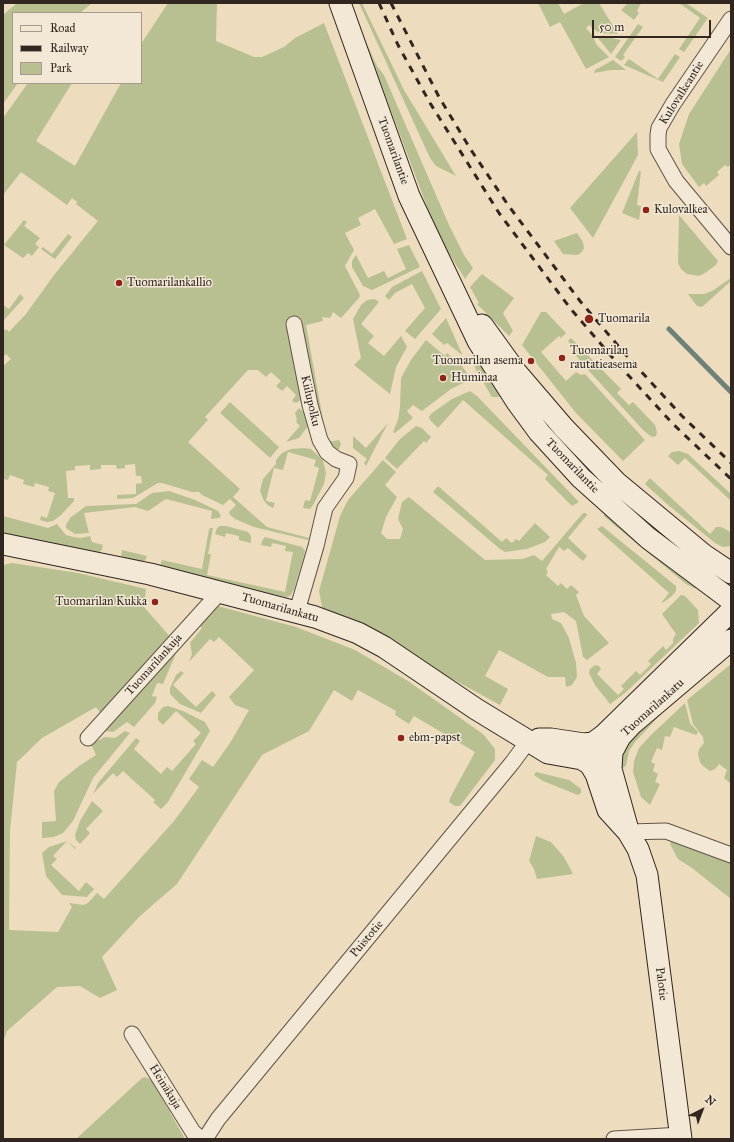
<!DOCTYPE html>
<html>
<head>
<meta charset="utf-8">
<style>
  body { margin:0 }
  #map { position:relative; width:734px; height:1142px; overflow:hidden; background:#eddcbe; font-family:"IM FELL Great Primer",serif }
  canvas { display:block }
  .frame { position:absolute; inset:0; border:4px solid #312620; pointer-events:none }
  .legend { position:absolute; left:12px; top:12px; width:130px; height:72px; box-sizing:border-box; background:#f3e8d5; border:1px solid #a59a8d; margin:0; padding:5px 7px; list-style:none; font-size:12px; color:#312620 }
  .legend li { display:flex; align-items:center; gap:8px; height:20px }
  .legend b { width:20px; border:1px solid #a59a8d }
  .north { position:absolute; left:682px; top:1090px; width:40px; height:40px; -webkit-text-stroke:3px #f3e8d5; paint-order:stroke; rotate:42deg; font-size:11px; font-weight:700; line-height:16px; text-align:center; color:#312620 }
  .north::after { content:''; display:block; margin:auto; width:14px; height:18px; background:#312620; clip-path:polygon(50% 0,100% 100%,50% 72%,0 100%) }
  .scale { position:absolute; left:592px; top:20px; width:119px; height:18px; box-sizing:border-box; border:2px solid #312620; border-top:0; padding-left:5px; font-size:12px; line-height:14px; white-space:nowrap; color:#312620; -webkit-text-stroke:3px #f3e8d5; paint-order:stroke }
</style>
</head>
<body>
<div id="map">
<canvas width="734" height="1142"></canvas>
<div class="frame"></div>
<ul class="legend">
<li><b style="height:5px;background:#f3e8d5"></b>Road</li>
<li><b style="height:5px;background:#312620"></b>Railway</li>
<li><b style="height:11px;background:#b8c091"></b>Park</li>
</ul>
<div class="north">N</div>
<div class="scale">50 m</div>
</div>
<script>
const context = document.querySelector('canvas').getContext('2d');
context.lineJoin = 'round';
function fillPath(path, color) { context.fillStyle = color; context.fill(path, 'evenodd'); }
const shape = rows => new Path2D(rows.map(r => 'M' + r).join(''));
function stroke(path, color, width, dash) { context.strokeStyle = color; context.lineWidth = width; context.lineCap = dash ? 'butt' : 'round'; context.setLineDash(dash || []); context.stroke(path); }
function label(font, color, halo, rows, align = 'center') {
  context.font = font + ' "IM FELL Great Primer",serif'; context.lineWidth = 3; context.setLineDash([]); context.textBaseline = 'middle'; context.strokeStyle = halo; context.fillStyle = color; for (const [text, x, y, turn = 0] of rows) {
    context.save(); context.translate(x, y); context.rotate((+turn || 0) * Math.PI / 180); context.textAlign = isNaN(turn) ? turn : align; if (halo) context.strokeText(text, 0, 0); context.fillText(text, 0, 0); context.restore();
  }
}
fillPath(shape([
  [17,3,92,3,80,13,13,13,13,83,18,83,3,104,3,15],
  [168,3,217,3,216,41,254,57,262,57,284,47,295,38,324,23,407,239,394,244,375,209,358,218,361,225,345,233,354,250,345,266,360,295,359,298,341,318,333,312,330,318,322,317,323,321,306,325,327,442,339,440,341,444,339,449,336,450,331,448,325,444,321,437,298,332,294,336,305,391,305,396,303,399,296,403,292,401,296,395,287,386,282,391,276,386,281,381,271,372,266,377,258,370,248,370,205,417,208,420,188,442,240,489,233,497,267,527,309,538,308,540,254,527,235,519,230,515,229,512,236,505,230,499,223,505,202,495,199,492,192,492,162,483,158,483,133,498,117,499,117,495,136,494,136,484,142,483,141,476,136,476,135,464,125,465,125,468,117,469,116,465,101,465,101,469,90,470,90,465,75,466,75,470,66,471,68,498,74,498,74,501,61,515,53,521,47,522,40,520,41,516,47,518,55,493,48,491,49,487,35,483,34,487,23,484,24,480,10,475,8,480,3,479,3,366,11,359,6,354,3,357,3,331,6,329,9,332,26,314,54,275,98,221,76,204,77,202,72,198,67,205,21,172,3,195,3,118,28,83,72,83,36,141,75,166,121,83,141,83,141,44],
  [359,3,362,3,404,90,456,176,436,166,430,158],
  [538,3,558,3,564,14,584,3,599,3,618,34,599,33,589,25,586,28,593,36,596,44,609,57,586,69,560,22,550,27],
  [628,3,641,3,637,11,639,13,634,20,621,10],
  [679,3,686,3,708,18,684,52,679,49,700,18],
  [638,24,643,27,623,55,625,57,621,61,615,57],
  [361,31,377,66,384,75,449,225,464,255,473,268,465,279,446,249,429,212],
  [607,37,621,40,611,54,598,38],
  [731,49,731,164,728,167,725,165,717,172,719,175,706,186,704,183,699,187,682,164,679,144,689,114],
  [675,54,680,57,663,82,624,65,629,59,658,79],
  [613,60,626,70,611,70,594,73,595,70],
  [637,132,638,155,593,238,570,208],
  [639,171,641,171,637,205,641,206,639,220,622,213],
  [679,215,718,261,716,265,705,273,699,276,687,274,681,269,678,263],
  [24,220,27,222,24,226,40,238,35,244,39,247,32,256,28,253,23,258,4,245],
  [577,233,583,242,584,248,582,252,578,255,563,254,554,241],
  [68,234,72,237,55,259,41,249,43,247,52,254],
  [409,245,420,267,372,290,363,286,352,267,352,261,356,255,368,278,384,271,388,278,406,269,397,249],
  [422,271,441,309,415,339,405,331,425,308,412,284,395,293,389,300,385,296,392,287],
  [482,274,514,298,503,313,513,331,509,336,477,304,479,303,470,287],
  [731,278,731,281,702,307,697,306,688,294,704,294,712,291],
  [20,294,24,298,3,321,3,305,9,309],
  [375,299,379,302,361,324,374,336,368,343,384,356,401,336,407,347,396,367,390,394,354,365,361,358,353,319,361,305,367,300],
  [541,312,546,312,566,333,561,338,559,336,541,352,566,381,576,372,581,375,585,374,645,440,623,461,576,413,522,345],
  [446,318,462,354,462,355,447,343,444,345,432,334],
  [571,338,621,389,617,393,629,405,633,402,655,425,657,432,656,436,652,437,644,431,589,371,572,351,574,349,568,341],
  [426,340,445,356,447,353,461,365,467,373,469,380,451,389,422,411,413,405,407,411,413,418,395,433,393,432,398,420,400,407,401,378,411,360],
  [480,360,488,375,500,397,492,397,476,370,474,364],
  [470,391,478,397,579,502,572,506,545,479,548,475,463,400,438,428,430,420,429,417,432,413,452,399],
  [230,402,279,447,270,458,220,413],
  [299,408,307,415,308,426,299,438,286,442,300,426,296,422,297,420,295,413],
  [388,423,372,454,366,466,364,463,367,459,353,448,353,436,366,448],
  [416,426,422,428,431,437,426,443,424,441,397,469,385,458,400,439],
  [304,448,311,449,323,460,326,473,324,484,313,505,310,509,303,508,305,500,310,501,319,468,314,466,316,460,288,452,283,470,274,468,266,501,275,503,273,508,269,506,264,501,260,491,263,479,276,464,276,460,282,453,291,449],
  [679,451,688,454,731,494,731,501,685,458,678,465,668,456,672,452],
  [383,460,396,472,385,485,397,497,386,517,381,533,387,539,400,539,403,529,398,519,402,502,409,497,485,560,522,559,534,555,542,561,583,513,586,513,587,515,568,538,587,556,583,561,568,548,564,551,559,547,546,569,548,572,546,575,558,586,561,583,567,589,571,585,579,592,576,595,584,616,609,643,587,660,583,657,576,621,564,612,551,614,552,619,561,623,569,638,576,663,577,677,572,685,566,687,565,677,548,677,499,650,485,676,508,689,500,705,447,676,441,677,323,612,319,591,340,516,348,500],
  [650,478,710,534,716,527,721,527,729,531,731,534,731,546,723,547,715,543,667,504,645,484],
  [438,486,502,542,506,538,512,543,516,539,519,541,535,523,550,537,545,542,527,549,505,552,500,549,433,492],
  [169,491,195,500,218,511,221,516,219,518,211,519,212,511,166,499,148,511,135,507,84,513,89,533,75,534,66,528,66,525,70,518,86,506,136,504,152,493],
  [604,513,701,585,696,589,686,584,613,524,604,516],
  [3,516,48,528,57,524,66,535,73,537,80,538,90,536,92,542,103,545,102,550,98,553,94,553,3,536],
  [220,526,226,526,248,532,251,536,251,543,239,540,239,536,226,533,225,537,215,534,217,528],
  [602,526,676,586,676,591,672,596,664,602,661,603,669,593,597,529],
  [211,528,213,528,208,554,211,554,207,575,285,592,293,552,285,551,286,546,272,543,271,547,261,545,262,541,265,537,302,547,305,551,303,559,294,589,291,595,287,597,281,596,247,588,245,589,160,567,162,560,202,569,209,529],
  [122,550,147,556,146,559,143,562,123,559,121,556],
  [12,563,78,573,146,589,144,607,173,640,101,714,96,707,42,738,17,762,10,831,9,930,58,932,72,907,69,903,83,905,88,903,97,893,104,899,174,821,199,787,189,779,202,760,213,767,230,743,249,710,235,705,229,697,254,670,219,637,214,642,210,639,189,662,192,654,190,643,202,628,197,624,214,605,296,627,355,650,408,681,483,734,495,749,495,760,460,806,455,806,449,802,450,798,475,752,414,716,409,724,395,715,396,711,358,690,352,701,334,690,309,731,262,755,177,884,140,916,102,957,117,990,100,998,80,986,57,987,7,1031,3,1042,3,565],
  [681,595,685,596,698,610,699,623,625,693,610,704,595,685,589,673,590,669,595,665,599,666,601,669,597,674,618,695,624,689,621,686,636,671,640,675,651,664,648,661,663,646,666,650,673,643,673,639,676,634,662,614],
  [180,644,163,684,157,683,152,696,157,697,155,703,134,727,127,722,113,732,105,731,106,727],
  [731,664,731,784,724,778,727,770,719,764,715,769,710,771,703,766,700,762,698,754,699,749,704,743,703,737,693,724,687,700],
  [181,671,184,673,173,685,196,707,212,691,216,695,201,713,180,704,170,694,170,688,176,675],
  [685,703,690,723,698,732,696,735,674,727,670,737,665,736,662,750,657,748,651,762,655,764,653,771,658,774,655,782,660,784,650,805,641,797,633,772,634,761,639,748,651,735],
  [168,706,183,711,205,722,210,731,168,802,161,809,153,802,155,800,123,771,117,777,113,773,93,794,98,783,136,738,140,741,134,749,161,774,167,767,172,771,196,744,193,741,201,733,176,711,163,725,158,720,158,713,163,707],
  [661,710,663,712,635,742,629,751,626,766,619,770,622,745],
  [125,731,130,733,93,778,73,821,63,833,54,837,42,838,42,822,56,821,54,791,59,782,79,766,96,755,91,744,105,737,115,738],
  [536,772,569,780,581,789,581,793,578,795,543,781,534,775],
  [92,801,103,811,86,829,90,833,80,844,76,840,75,835,80,821],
  [536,836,551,842,564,857,573,874,537,879,534,869,529,861],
  [672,839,731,860,731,899,692,868,678,859,670,844],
  [67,841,53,856,57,859,51,865,79,891,86,882,94,889,87,897,62,895,46,876,42,853,49,847,67,841,76,848,75,849],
  [145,1077,152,1080,185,1139,76,1139,142,1078]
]), '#b8c091');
stroke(shape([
  [669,329,731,392]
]), '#6f8078', 5);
const street = shape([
  [731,19,673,104,659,128,658,135,658,149,676,181,731,247],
  [294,324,310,405,320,440,327,452,336,459,349,464,346,478,325,508,316,546,297,611],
  [88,738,220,592],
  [628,832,666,831,731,855],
  [132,1034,193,1132,201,1139],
  [205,1139,218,1119,512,763,529,740],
  [614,1139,681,1135]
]);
const secondary = shape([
  [340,3,409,196,478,341,517,402,539,432,581,478,648,538,731,600],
  [482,325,516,372,564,428,616,482,704,555,731,573],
  [3,544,150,574,315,617,358,633,384,647,476,709,548,753,582,759,590,764,612,752,620,737,632,724,731,640],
  [539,739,551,739,584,744,593,743,604,735,731,611],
  [593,743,590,764,596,774,608,810,628,832,638,849,647,875,681,1139],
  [602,747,612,752,611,769,628,830]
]);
stroke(street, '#605448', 17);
stroke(secondary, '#312620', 23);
stroke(street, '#f3e8d5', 15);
stroke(secondary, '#f3e8d5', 21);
stroke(shape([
  [379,3,398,45,430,103,499,213,570,308,618,364,673,424,731,479],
  [391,3,439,97,471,150,508,205,580,301,626,355,682,416,731,463]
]), '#312620', 3, [7, 7]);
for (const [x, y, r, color] of [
  [646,210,4,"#8f2418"],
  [119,283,4,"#8f2418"],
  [589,319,5,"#8f2418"],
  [562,358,4,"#8f2418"],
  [531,361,4,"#8f2418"],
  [443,378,4,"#8f2418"],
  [155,602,4,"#8f2418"],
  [401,738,4,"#8f2418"]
]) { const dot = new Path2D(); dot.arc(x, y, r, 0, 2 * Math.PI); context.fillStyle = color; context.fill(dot); stroke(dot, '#f3e8d5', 1.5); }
label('12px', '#312620', '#f3e8d5', [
  ["Kulovalkeantie",682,93,-58],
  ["Tuomarilantie",393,151,70],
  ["Kiilupolku",310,401,77],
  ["Tuomarilantie",572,466,46],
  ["Tuomarilankatu",280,608,16],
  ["Tuomarilankuja",154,665,-48],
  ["Tuomarilankatu",653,708,-42],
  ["Puistotie",367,939,-50],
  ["Palotie",661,984,83],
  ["Heinäkuja",165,1087,58]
]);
label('12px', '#312620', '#f3e8d5', [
  ["Kulovalkea",654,210],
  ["Tuomarilankallio",127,283],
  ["Tuomarila",598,319],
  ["Tuomarilan",570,351],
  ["rautatieasema",570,365],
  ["Tuomarilan asema",523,361,"right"],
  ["Huminaa",451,378],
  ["Tuomarilan Kukka",147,602,"right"],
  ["ebm-papst",409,738]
], 'left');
</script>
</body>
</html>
